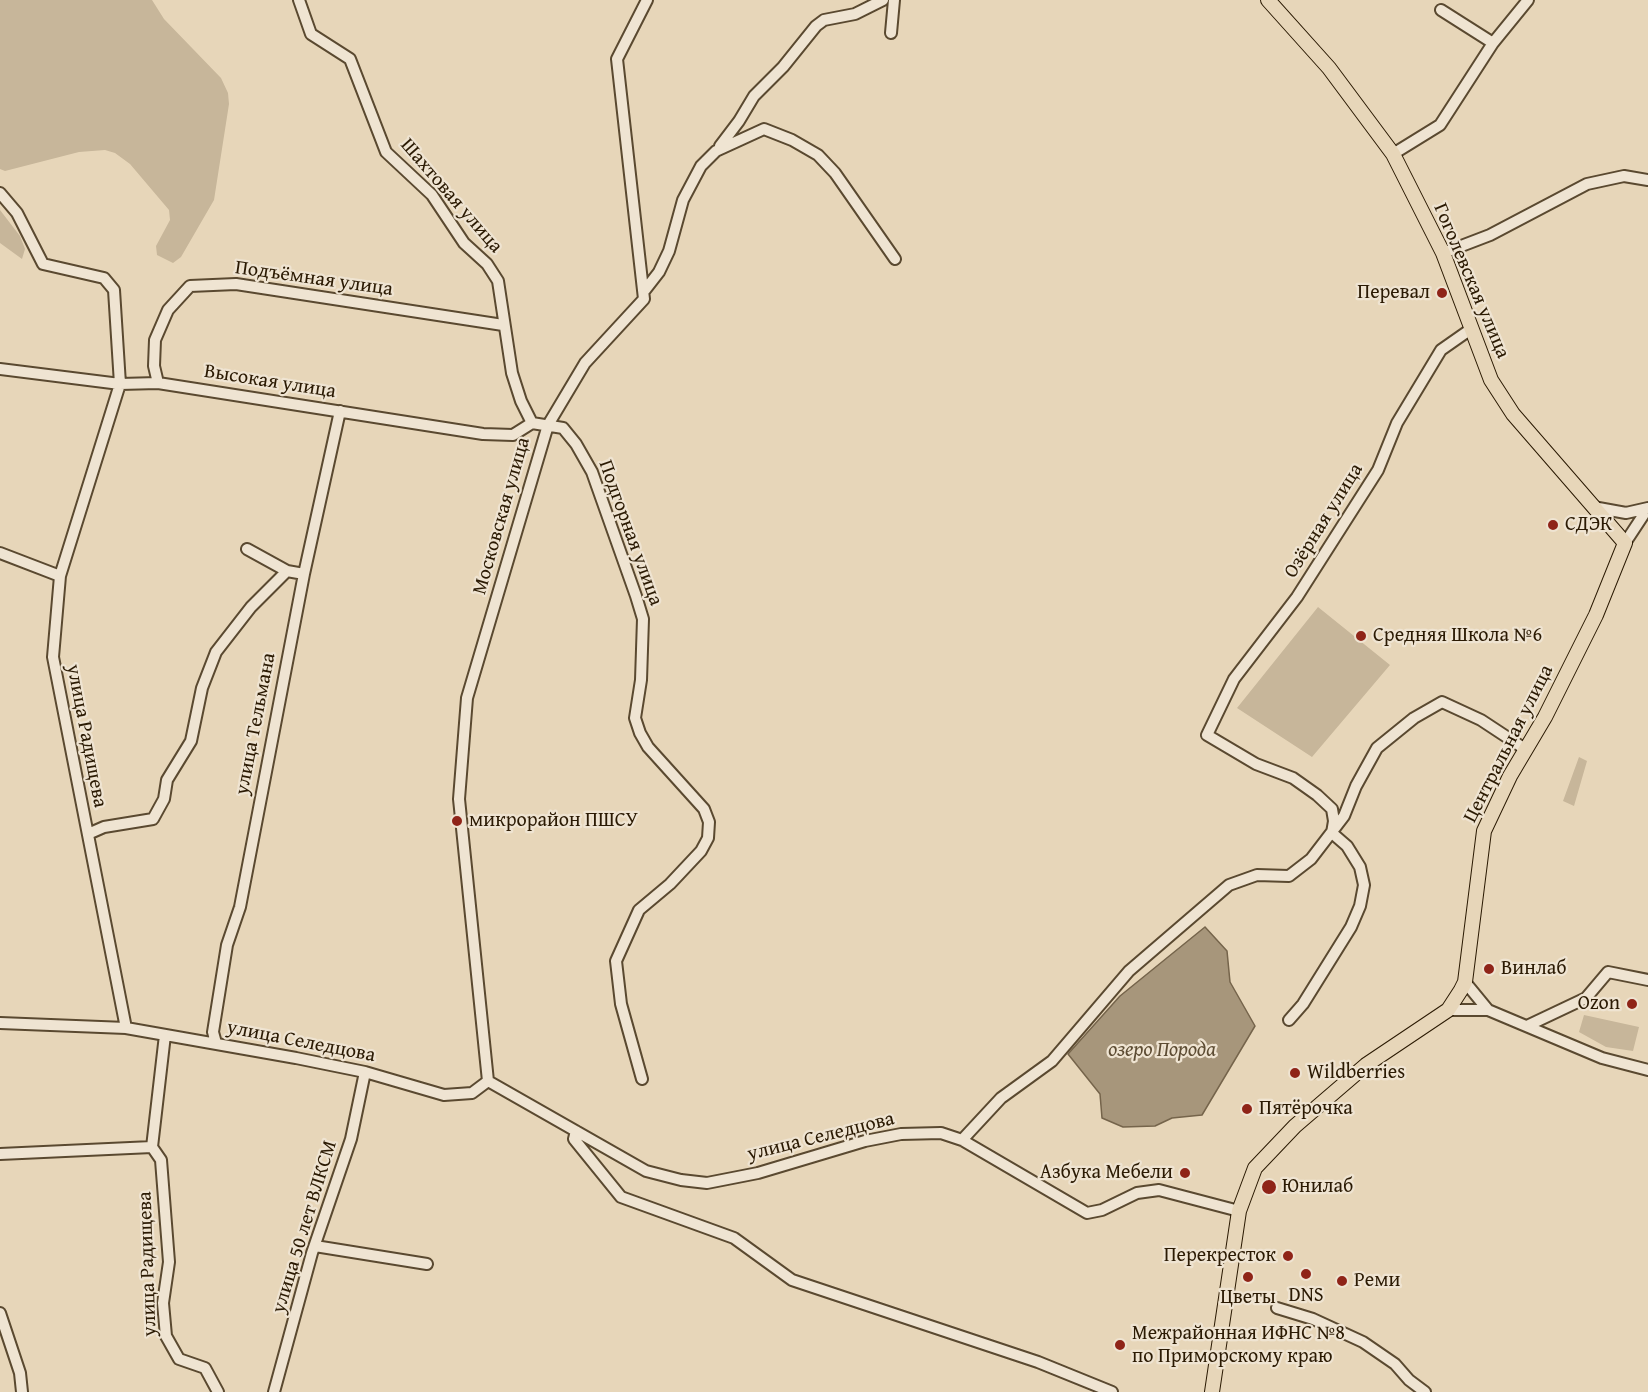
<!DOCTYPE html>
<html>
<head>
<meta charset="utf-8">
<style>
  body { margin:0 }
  canvas { display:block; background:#e7d6b9 }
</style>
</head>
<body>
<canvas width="1648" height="1392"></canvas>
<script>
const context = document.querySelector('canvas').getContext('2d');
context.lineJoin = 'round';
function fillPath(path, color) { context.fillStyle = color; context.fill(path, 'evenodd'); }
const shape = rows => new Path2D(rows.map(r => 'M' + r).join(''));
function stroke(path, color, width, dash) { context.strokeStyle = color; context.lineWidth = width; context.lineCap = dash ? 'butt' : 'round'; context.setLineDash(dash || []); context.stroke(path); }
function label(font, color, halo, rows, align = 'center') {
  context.font = font + ' "Gentium Book Plus",serif'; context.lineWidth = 4.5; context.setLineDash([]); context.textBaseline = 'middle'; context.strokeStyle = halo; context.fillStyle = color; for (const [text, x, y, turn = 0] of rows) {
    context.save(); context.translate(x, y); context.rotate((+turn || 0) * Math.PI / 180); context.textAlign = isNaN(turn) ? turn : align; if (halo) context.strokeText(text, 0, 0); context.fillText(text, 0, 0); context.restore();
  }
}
fillPath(shape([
  [0,0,152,0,164,19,221,78,228,93,229,104,214,200,181,257,173,263,157,255,156,246,170,220,169,210,130,164,115,153,105,150,79,152,5,171,0,169],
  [0,210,20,236,25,249,22,259,0,243],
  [1318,607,1390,665,1312,757,1237,708],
  [1579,757,1587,761,1574,806,1563,801],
  [1584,1015,1639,1027,1633,1051,1606,1047,1579,1032]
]), '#c7b69a');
const water = shape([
  [1205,927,1227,951,1230,982,1255,1026,1202,1115,1172,1118,1155,1126,1123,1127,1102,1118,1100,1094,1068,1054,1120,996,1205,927]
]);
fillPath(water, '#a7967b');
stroke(water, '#75644b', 1.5);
const minor = shape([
  [299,0,311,34,350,59,386,152,432,195,464,243,487,264,498,281,512,373,521,401,532,423,563,428,576,444,592,472,636,596,643,619,641,680,635,718,640,733,648,747,704,809,709,822,708,838,701,851,670,884,639,910,616,961,621,1004,642,1079],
  [1441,10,1493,43],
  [891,33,894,0],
  [720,146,739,121,754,96,783,67,816,26,824,20,855,14,883,0],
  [1393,154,1440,125,1493,43,1528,0],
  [0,193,17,213,43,264,104,278,114,290,120,384,60,576,53,657,126,1028],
  [1443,253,1490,235,1587,184,1624,176,1648,180],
  [645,290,659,272,669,251,683,200,701,166,716,151,764,129,792,140,818,155,835,173,895,259],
  [0,369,120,384,158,383,483,434,513,435,532,423],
  [158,383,154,366,155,340,168,310,190,286,236,284,503,325],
  [1593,507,1626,513,1648,508],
  [1625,543,1648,508],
  [247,549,287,571,304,574],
  [0,553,60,576],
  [88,834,104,827,153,819,164,799,167,780,191,741,202,688,216,652,251,607,287,571],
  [1465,982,1488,1010],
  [1448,1010,1488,1010,1602,1058,1648,1070],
  [1289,1020,1303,1004,1351,927,1360,906,1364,885,1360,867,1347,846,1332,833,1334,821,1332,809,1317,795,1293,778,1256,764,1207,735,1234,679,1297,597,1378,470,1397,423,1441,350,1471,329],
  [0,1023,126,1028,296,1058,365,1072,444,1095,472,1093,488,1081],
  [1529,1025,1586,998,1608,972,1648,980],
  [216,1043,213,1032,227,945,240,907,304,574,340,411],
  [488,1081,459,799,467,698,548,425,585,363,644,299,617,59,647,0],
  [488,1081,646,1171,681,1180,707,1183,758,1173,865,1141,901,1134,941,1133,962,1140,1087,1213,1102,1210,1137,1193,1159,1190,1239,1211],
  [576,1131,574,1139,621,1197,734,1238,792,1280,1038,1362,1112,1392],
  [962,1140,1001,1098,1052,1061,1129,971,1229,885,1257,875,1289,876,1311,859,1344,816,1356,786,1377,748,1414,718,1442,702,1481,720,1525,749],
  [152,1147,161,1160,169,1262,163,1303,166,1336,179,1359,205,1368,218,1392],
  [152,1147,165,1035],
  [0,1154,152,1147],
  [315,1246,427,1264],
  [1277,1308,1313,1319,1363,1342,1395,1364,1409,1380,1425,1392],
  [0,1313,20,1373,22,1392],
  [274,1392,312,1253,351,1139,365,1072]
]);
const major = shape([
  [1212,1392,1239,1211,1255,1168,1295,1126,1366,1065,1448,1010,1461,990,1465,982,1484,831,1510,776,1545,717,1596,615,1625,543,1513,414,1491,380,1443,253,1393,154,1329,68,1268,0]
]);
stroke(minor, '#5a4930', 14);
stroke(major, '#2b1a03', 16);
stroke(minor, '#efe4d2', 10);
stroke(major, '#e7d6b9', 14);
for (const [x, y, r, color] of [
  [1442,293,6,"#8f2418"],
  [1553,525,6,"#8f2418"],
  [1361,636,6,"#8f2418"],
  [457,821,6,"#8f2418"],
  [1489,969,6,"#8f2418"],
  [1632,1004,6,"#8f2418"],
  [1295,1073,6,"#8f2418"],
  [1247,1109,6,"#8f2418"],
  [1185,1173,6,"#8f2418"],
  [1269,1187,8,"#8f2418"],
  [1288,1256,6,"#8f2418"],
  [1306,1274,6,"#8f2418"],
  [1248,1277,6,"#8f2418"],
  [1342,1281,6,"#8f2418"],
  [1120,1345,6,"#8f2418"]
]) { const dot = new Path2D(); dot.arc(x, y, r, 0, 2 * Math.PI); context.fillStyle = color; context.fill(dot); stroke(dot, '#efe4d2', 2); }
label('20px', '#2b1a03', '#efe4d2', [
  ["Шахтовая улица",451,196,49],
  ["Подъёмная улица",314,279,8],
  ["Гоголевская улица",1471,281,67],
  ["Высокая улица",270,382,9],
  ["Московская улица",502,516,-74],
  ["Озёрная улица",1324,521,-58],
  ["Подгорная улица",630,533,70],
  ["улица Тельмана",256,724,-79],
  ["улица Радищева",86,736,79],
  ["Центральная улица",1509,744,-63],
  ["улица Селедцова",301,1042,11],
  ["улица Селедцова",821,1137,-14],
  ["улица 50 лет ВЛКСМ",305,1227,-73],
  ["улица Радищева",148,1264,-92]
]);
label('20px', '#2b1a03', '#efe4d2', [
  ["Перевал",1430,293,"right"],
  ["СДЭК",1565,525],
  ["Средняя Школа №6",1373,636],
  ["микрорайон ПШСУ",469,821],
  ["Винлаб",1501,969],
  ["Ozon",1620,1004,"right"],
  ["Wildberries",1307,1073],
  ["Пятёрочка",1259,1109],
  ["Азбука Мебели",1173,1173,"right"],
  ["Юнилаб",1282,1187],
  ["Перекресток",1276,1256,"right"],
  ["Реми",1354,1281],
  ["DNS",1306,1296,"center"],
  ["Цветы",1248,1298,"center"],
  ["Межрайонная ИФНС №8",1132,1334],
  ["по Приморскому краю",1132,1357]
], 'left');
label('italic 21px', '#5d4c33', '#efe4d2', [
  ["озеро Порода",1162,1051]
]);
</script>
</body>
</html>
